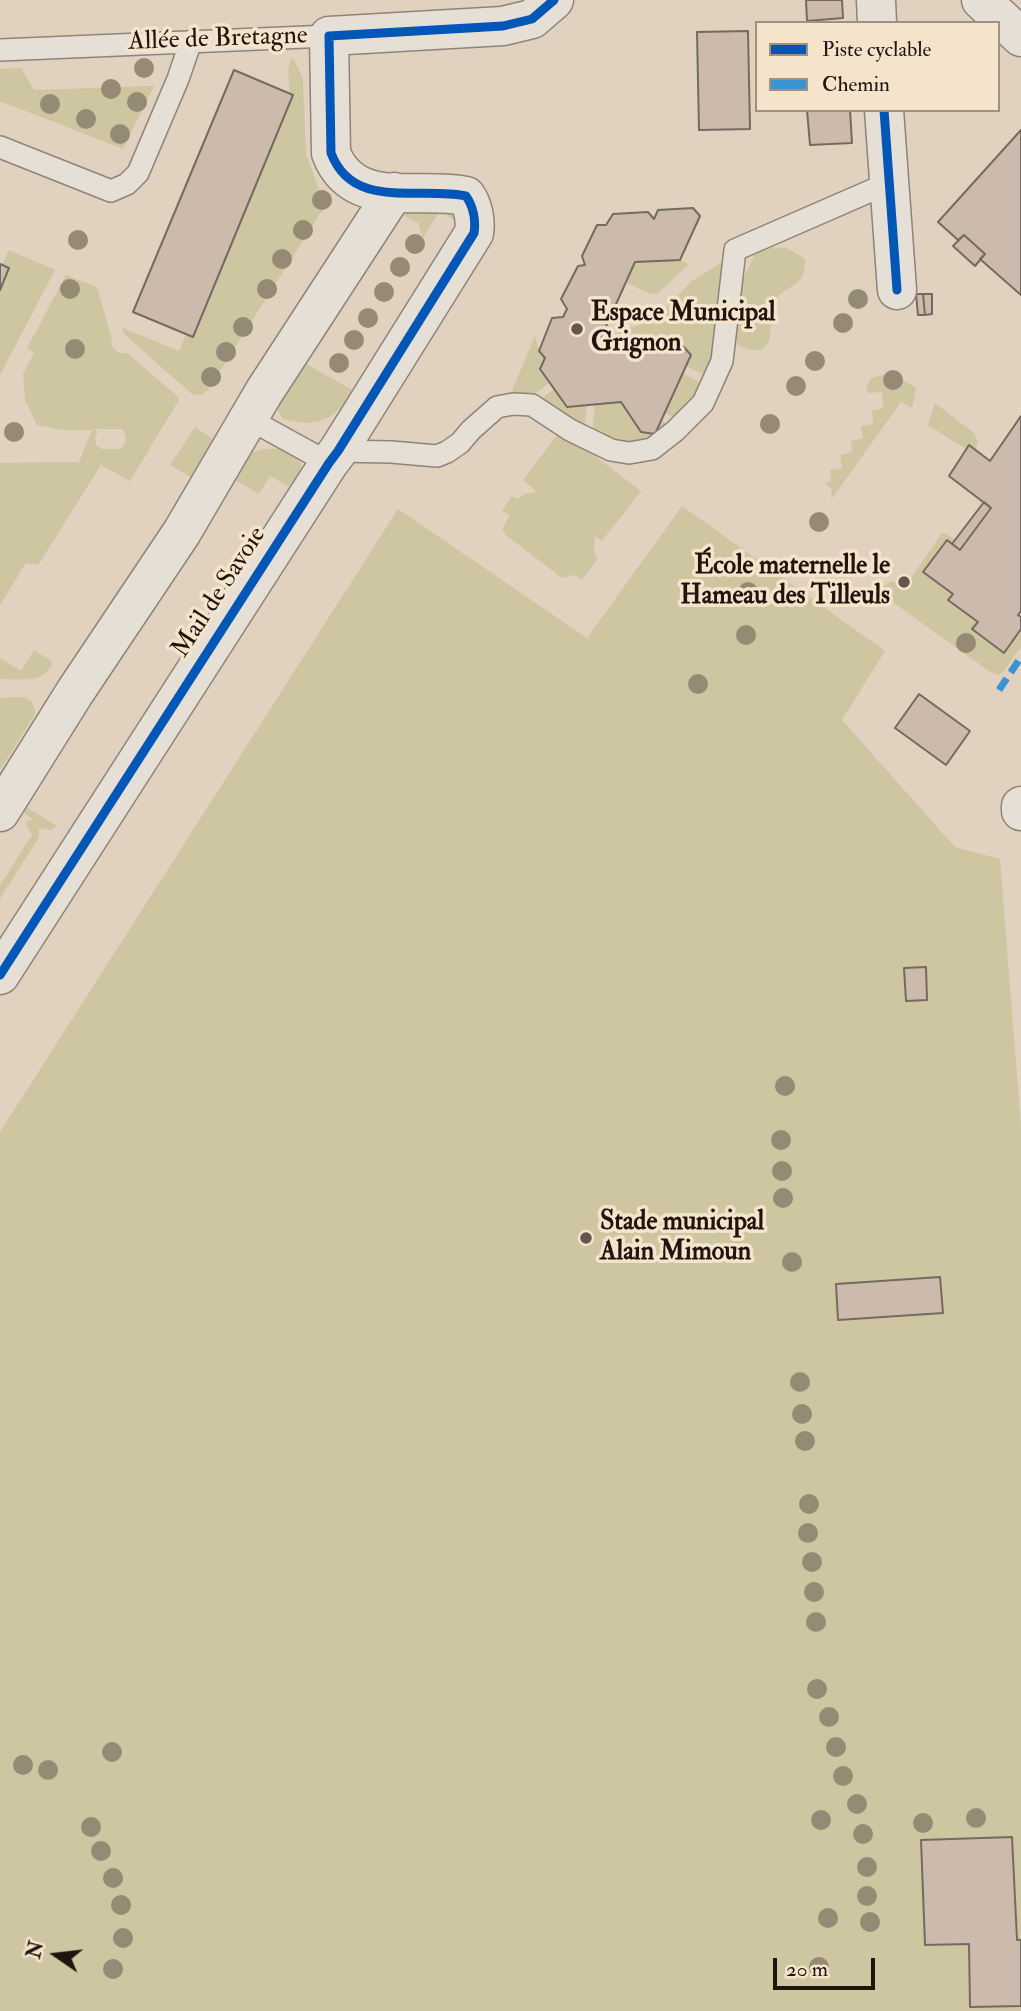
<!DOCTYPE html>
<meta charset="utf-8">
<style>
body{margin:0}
#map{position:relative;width:1021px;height:2011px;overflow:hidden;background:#e0d2be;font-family:"IM FELL Double Pica",serif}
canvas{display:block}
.legend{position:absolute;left:755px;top:21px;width:245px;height:91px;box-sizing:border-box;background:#f4e4cc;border:2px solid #9f9180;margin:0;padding:9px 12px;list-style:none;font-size:21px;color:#1f140e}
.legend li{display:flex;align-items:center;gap:14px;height:35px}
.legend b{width:35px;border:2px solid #9f9180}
.north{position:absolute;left:21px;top:1920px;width:70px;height:70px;-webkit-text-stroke:5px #f4e4cc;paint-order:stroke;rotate:284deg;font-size:19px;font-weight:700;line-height:28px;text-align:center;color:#1f140e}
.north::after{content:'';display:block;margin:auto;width:24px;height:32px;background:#1f140e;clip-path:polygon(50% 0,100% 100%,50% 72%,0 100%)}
.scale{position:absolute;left:773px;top:1958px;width:102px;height:32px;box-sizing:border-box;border:4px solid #1f140e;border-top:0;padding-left:9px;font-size:21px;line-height:24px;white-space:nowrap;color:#1f140e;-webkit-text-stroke:5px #f4e4cc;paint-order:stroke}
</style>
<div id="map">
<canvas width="1021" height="2011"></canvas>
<ul class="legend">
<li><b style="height:9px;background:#0057b8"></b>Piste cyclable</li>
<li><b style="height:9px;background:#3a93d2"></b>Chemin</li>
</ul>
<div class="north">N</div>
<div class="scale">20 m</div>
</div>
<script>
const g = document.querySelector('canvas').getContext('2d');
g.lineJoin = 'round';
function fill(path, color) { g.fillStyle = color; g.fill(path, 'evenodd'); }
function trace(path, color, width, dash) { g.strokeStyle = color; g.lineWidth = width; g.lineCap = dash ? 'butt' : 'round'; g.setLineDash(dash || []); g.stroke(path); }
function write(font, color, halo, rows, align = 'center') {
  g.font = font + ' "IM FELL Double Pica",serif'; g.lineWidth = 7; g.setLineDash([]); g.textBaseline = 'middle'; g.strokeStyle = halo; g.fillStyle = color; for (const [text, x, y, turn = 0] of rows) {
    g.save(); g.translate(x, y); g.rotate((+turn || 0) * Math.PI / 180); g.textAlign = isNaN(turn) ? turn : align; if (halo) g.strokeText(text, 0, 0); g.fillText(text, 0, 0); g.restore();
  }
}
fill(new Path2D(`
 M293,58L303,79L306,154L325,206L208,390L202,395L192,394L126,336L122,331L123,328L179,351L186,334L193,337L293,95L289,93C291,81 284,69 293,58Z
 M21,68L34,90L154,86L123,149L0,101V69Z
 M449,204L462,225L440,211L423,238L418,223L401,214L410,208Z
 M758,247L787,248L805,259C806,290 788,282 775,300C764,316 785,364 738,346L735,338L739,289Z
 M9,250L55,270L0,375V290L9,269L2,265Z
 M680,260L689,264L658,293L651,294L627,283L635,262Z
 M721,263L726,268L720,338L705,375L686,366L691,356L682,346L637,350L630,340L606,343L611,335L655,319L692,281Z
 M66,275L97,287L112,339L111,345L119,353H127L176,395L179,400L130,481L101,465L38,565L26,563L0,605V463L79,462L92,430H64L37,425L25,400L23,374L34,353L27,348ZM94,429H122C127,437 127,442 120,449H102L96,445L95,436L98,432Z
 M535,336L539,351L545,358L540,369L549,383L530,397H515L512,393L513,388Z
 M303,362L354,391C334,420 318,428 283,419L277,408Z
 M682,373L703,384V387L678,419L664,413Z
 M891,373L916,388L912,408L901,402L831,500L832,489L825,483L831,482L830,470L842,468L840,455L852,452L851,441L863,438L861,426L873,424L872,411L883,408L882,392L868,393L866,388L871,378Z
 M554,389L567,407L587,405L584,430L541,402L545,396Z
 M621,402L641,432L655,433L661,420L670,426L634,448L592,435L595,405Z
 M935,403L974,433L978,442L975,450L969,445L966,449L928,425Z
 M195,427L217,442L194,479L170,465Z
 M561,430L641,491L602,541L595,536L594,552L598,558L582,580L574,575L562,578L507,536L502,529L510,515L502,511L512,496L518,499L524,494L537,492L523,480Z
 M284,448L301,459V471L293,489L270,476L259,494L230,477C250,450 252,449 284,448Z
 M682,506L885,651L842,720L955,847L1000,859L1021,1127V2011H0V1132L398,509L587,638Z
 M944,533L956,540L952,544L946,541L924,572L953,594L948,600L978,622L973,629H1021V647L1002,673L998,675L990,672L876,590L893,581L899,586L905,587L941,534Z
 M34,650L50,660L52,665C43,684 18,679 0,679V658L21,671Z
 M25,697C32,701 35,705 35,714L0,770V698Z
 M25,806L57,826L51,830L39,828V837L0,899V885L32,835L26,824L27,821L33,820L24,813L22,808Z`), '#cec6a0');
const building = new Path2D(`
 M806,0H842L843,18L807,21Z
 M748,31L750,129L699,130L697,32Z
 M234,70L293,95L193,337L133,312Z
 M807,110H850L852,143L810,145Z
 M1021,130V295L980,259L985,254L964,235L958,240L938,222Z
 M693,208L700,216L680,260L635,262L598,344L630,340L637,350L682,345L691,355L655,434L641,432L621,402L567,407L540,369L545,358L539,351L552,318L563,317L567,309L561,299L578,266L585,265L582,256L597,225H606L613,214L648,212L654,219L658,210Z
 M964,235L985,254L975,266L953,246Z
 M0,264L9,268L0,290Z
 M916,294H923L925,315H918Z
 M923,294H932V314L925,315Z
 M1021,416V611L1018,615L1021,617V629L1004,653L972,629L978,622L948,600L953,594L923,572L947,540L960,550L991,508L949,476L969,445L990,461Z
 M984,502L991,508L960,550L952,544Z
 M919,694L970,731L946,765L895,728Z
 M926,967L927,1000L906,1001L904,968Z
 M940,1277L943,1313L838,1320L836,1284Z
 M1012,1837L1017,1940H1021V2006L970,2007L969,1944L925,1945L921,1840Z`);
fill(building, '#ccbbad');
trace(building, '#736b60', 2);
const lane = new Path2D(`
 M0,50L329,36
 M0,147L111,191L127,184L138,173L178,79L191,41
 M249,419L329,463
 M338,451L391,452L437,456L447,452L460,443L471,430L497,407L513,404L532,405L570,430L611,450L629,453L652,449L675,431L703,403L722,361L735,250L875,189L890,190`);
const street = new Path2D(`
 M876,0L877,23
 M981,0L1021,37
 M884,110L897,290
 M1021,806V811
 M0,812L75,692L182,532L264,392L394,192
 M0,975L329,463L338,451L474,233C476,220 473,206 466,196C419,186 353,211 331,153L329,36L503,26L532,19L554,0`);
trace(lane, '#8e8478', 24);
trace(street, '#8e8478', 41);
trace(lane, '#e6dfd5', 21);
trace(street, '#e6dfd5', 38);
trace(new Path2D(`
 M999,690L1021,657`), '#3a93d2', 7, [14, 7]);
trace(new Path2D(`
 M884,110L897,290
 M0,975L329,463L338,451L474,233C476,220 473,206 466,196C419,186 353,211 331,153L329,36L503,26L532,19L554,0`), '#0057b8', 9);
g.fillStyle = '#958a74';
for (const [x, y] of [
 [144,68],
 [111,89],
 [137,102],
 [50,104],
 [86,119],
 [120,134],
 [322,200],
 [303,230],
 [78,240],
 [415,244],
 [282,259],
 [400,267],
 [70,289],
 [267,289],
 [384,292],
 [858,299],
 [368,318],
 [843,323],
 [243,327],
 [354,340],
 [75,349],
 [226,352],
 [815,361],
 [339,363],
 [211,377],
 [893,380],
 [796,386],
 [770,424],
 [14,432],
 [819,522],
 [748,592],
 [746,635],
 [966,643],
 [698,684],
 [785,1086],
 [781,1140],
 [782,1171],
 [783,1198],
 [792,1262],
 [800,1382],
 [802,1414],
 [805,1441],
 [809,1504],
 [808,1533],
 [812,1562],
 [814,1592],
 [816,1622],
 [817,1689],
 [829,1717],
 [836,1747],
 [112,1752],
 [23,1765],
 [48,1770],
 [843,1776],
 [857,1804],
 [976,1818],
 [821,1820],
 [923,1823],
 [91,1827],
 [863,1834],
 [101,1851],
 [867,1867],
 [113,1878],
 [867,1896],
 [121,1905],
 [828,1918],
 [870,1922],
 [123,1938],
 [819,1967],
 [113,1969]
]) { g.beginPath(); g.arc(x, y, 10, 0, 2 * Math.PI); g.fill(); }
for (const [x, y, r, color] of [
 [577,329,7,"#63564c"],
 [904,582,7,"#63564c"],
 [586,1238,7,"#63564c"]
]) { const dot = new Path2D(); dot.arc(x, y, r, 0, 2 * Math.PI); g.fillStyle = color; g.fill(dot); trace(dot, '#f4e4cc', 2.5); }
write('26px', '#1f140e', '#f4e4cc', [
 ["Allée de Bretagne",218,40,-2],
 ["Mail de Savoie",220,593,-57]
]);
write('bold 26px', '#1f140e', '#f4e4cc', [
 ["Espace Municipal",591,314],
 ["Grignon",591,344],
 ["École maternelle le",890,567,"right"],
 ["Hameau des Tilleuls",890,597,"right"],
 ["Stade municipal",600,1223],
 ["Alain Mimoun",600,1253]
], 'left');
</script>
